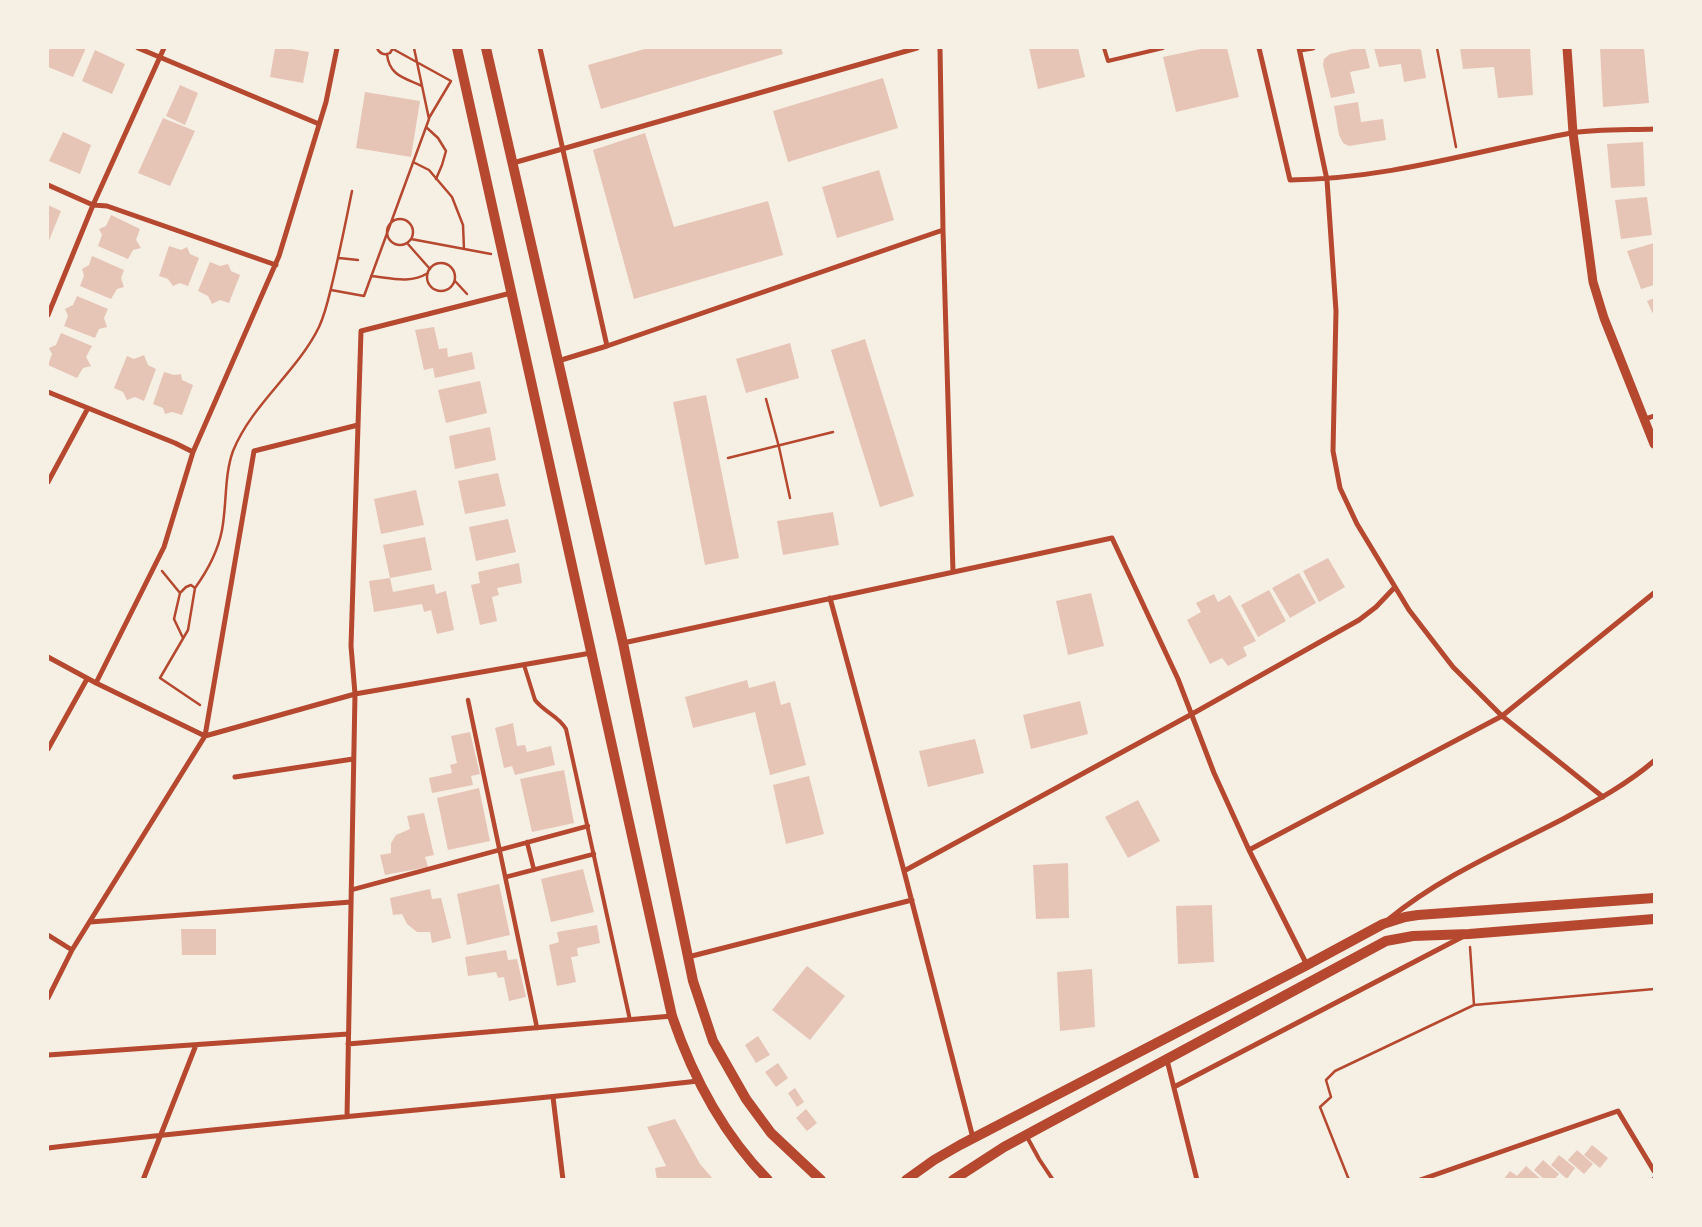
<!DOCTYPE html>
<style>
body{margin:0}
#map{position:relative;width:1702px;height:1227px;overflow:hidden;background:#f6efe4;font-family:"PT Sans",sans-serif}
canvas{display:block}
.frame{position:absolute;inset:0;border:49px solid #f6efe4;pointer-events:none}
</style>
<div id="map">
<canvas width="1702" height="1227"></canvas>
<div class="frame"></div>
</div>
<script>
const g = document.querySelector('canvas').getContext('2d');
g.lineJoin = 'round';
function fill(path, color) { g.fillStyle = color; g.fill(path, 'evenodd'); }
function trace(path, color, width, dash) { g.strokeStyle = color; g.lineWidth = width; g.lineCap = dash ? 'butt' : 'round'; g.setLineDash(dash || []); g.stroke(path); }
fill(new Path2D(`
 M50,48H86L73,77L48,67V54Z
 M275,48H286L309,52L303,83L270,77Z
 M648,48H781L783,54L601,109L588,65Z
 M1029,48H1078L1085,77L1038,89Z
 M1205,48H1227L1239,97L1176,112L1163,57Z
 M1357,48H1365L1370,68L1350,72L1355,93L1331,98L1323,65L1324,59L1330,54Z
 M1374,48H1419L1421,50L1426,78L1404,82L1401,64L1379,67Z
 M1460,48H1530L1533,95L1498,98L1494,67L1463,69Z
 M1600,48H1644L1649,103L1603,107Z
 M95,50L125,64L112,94L82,81Z
 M883,78L898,128L788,162L773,111Z
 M180,85L198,93L185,125L166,116Z
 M365,92L420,101L411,157L356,148Z
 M1358,102L1361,122L1383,119L1386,140L1349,146L1343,143L1339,135L1334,106Z
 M163,118L195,131L170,186L138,173Z
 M63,132L91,145L80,174L49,161Z
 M645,133L674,227L768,201L783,255L634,299L593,150Z
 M1643,142L1645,186L1611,188L1607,144Z
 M879,170L894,220L837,238L822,187Z
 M1647,197L1652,235L1621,239L1615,200Z
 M48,205L61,211L48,243Z
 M111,215L140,229L136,240L141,248L133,250L128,259L98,246L102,235L99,229L106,226Z
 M1654,243V285L1641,289L1627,251Z
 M169,246L181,250L187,247L190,254L199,258L188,286L180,283L173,286L168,279L159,276Z
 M92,256L124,270L121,278L124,287L117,289L111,299L80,286L84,276L82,269L89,265Z
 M210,262L220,266L228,264L231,271L240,275L229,303L220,300L212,304L208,296L198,291Z
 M77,296L108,309L104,318L107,327L99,329L95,338L64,326L68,316L65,309L73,305Z
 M1654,298V316L1647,301Z
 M434,327L439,349L447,348L448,357L472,352L475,369L435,378L433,368L424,370L415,330Z
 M61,333L92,346L86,357L91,366L83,368L77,378L48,365L52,354L49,348L56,345Z
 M865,339L914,496L880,507L831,350Z
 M790,343L799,378L746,393L736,359Z
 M144,355L148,365L156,369L144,401L135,397L127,400L123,392L114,388L127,356L134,359Z
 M164,372L174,375L181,374L182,380L193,385L182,415L172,412L165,414L163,408L153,404Z
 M480,381L487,413L446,423L438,390Z
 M706,395L739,558L705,565L673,402Z
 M490,427L496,460L455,469L449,436Z
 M498,473L506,506L465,514L458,481Z
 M416,490L424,525L381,534L374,499Z
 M833,512L839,545L783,555L777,521Z
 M508,519L516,552L476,561L469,527Z
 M425,537L432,570L390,578L393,592L434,584L436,594L446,591L454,630L437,634L431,610L424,612L422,604L374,612L369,581L390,578L383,545Z
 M1328,558L1345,587L1319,602L1303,571Z
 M519,563L522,583L497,588L499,595L492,597L497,621L480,625L471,585L480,583L478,572Z
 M1299,573L1316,603L1290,618L1272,588Z
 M1269,590L1286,621L1258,637L1241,605Z
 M1091,593L1104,646L1068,655L1056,601Z
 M1214,594L1218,602L1230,595L1256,641L1243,647L1247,656L1228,666L1222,658L1210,664L1187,620L1201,612L1196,603Z
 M747,680L749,688L775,681L781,705L790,702L806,765L770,775L755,712L693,728L685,697Z
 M1080,701L1088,734L1031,749L1023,715Z
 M513,723L517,746L525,745L527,752L551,746L555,765L515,775L512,766L504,768L495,728Z
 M470,732L480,774L471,776L473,785L432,793L429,778L452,773L450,765L457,763L451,736Z
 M975,739L984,773L928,787L919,751Z
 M564,770L574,823L532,832L520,779Z
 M809,776L824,834L786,844L773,785Z
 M479,788L490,841L448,850L437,798Z
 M1138,800L1160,841L1128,858L1105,817Z
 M424,813L434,855L425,857L428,867L385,875L380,855L391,853V843L396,835L410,829L407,816Z
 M1068,863L1069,918L1036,919L1033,865Z
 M583,869L594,912L551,922L541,879Z
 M499,884L510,935L467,945L457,894Z
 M430,889L432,899L441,898L451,938L432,943L430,932H417L407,924L402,914L393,915L390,898Z
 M1212,905L1214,962L1178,964L1176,906Z
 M597,925L600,943L577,948L578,956L571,957L576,982L557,986L549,945L559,942L557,932Z
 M181,929H216V955H182Z
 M506,950L508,960L517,959L526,997L509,1001L504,977L498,978L496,972L468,976L465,957Z
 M807,966L845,996L810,1040L772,1010Z
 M1092,969L1095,1027L1060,1031L1057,972Z
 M758,1036L770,1055L756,1063L745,1045Z
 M778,1063L788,1078L776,1087L765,1072Z
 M795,1088L804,1102L797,1107L788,1093Z
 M806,1109L817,1123L807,1131L796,1118Z
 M675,1119L700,1164L714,1180H657L655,1168L666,1166L647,1127Z
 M1592,1145L1608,1158L1600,1168L1584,1155Z
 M1577,1150L1593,1164L1584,1174L1568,1160Z
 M1559,1155L1575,1168L1567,1179L1551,1165Z
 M1543,1160L1559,1174L1554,1180H1545L1534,1170Z
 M1526,1166L1542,1180H1503L1510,1171L1517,1176Z`), '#e6c5b7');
trace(new Path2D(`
 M377,48C379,53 384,56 390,53L393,48
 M1437,48L1456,147
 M393,49L451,81L429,118
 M387,54C389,76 405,78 422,86
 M426,127L438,138L446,151L442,165L436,179
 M413,162L429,170L452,197L463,225L464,249
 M387 232a13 13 0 1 1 26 0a13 13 0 1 1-26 0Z
 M411,239L491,254
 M407,243L430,269
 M339,258L358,260
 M427 277a14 14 0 1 1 28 0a14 14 0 1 1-28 0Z
 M371,276C391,278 410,284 428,273
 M455,281L467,294
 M331,290L364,296L429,119L414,48
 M766,399L779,447L790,498
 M728,458L833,432
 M162,571L180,593L174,619L183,638
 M195,588C208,570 218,551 222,530C227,504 224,476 233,451C252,404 297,372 319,327C326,312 329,296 333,280C340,250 346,221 352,191
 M180,593L186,587L191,585L195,588L188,630L160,678L200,705
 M1470,947L1474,1005
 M1349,1180L1320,1107L1331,1097L1326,1080L1335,1071L1474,1005L1654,989`), '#b5482f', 2.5);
trace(new Path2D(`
 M1104,48L1108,61L1163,48
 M524,665L535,700C544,712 559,716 566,729L630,1020
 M1027,1137L1039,1159L1053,1180`), '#b5482f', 4);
trace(new Path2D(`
 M468,700L537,1028
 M527,842L534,870
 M506,877L594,854
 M351,890L588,826`), '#b5482f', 4.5);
trace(new Path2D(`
 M138,48L319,124
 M540,48L607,346
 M940,48L943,230L953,572
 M1259,48L1290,180C1389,179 1475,151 1571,133C1595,129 1629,130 1654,129
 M1299,48L1327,180L1336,311L1333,451L1340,488L1357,524L1409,610L1453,667L1502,716L1603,797
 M1300,50L1313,48
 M513,163L917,48
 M48,185L93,205L107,206L276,265
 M48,315L93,205L164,48
 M558,361L607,346L943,230
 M48,392L175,443L193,452
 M1645,419L1654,416
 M48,482L88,408
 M830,598L904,871L973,1138
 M623,643L1112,538L1178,679L1214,773L1249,850L1307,965
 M48,657L96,683L205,736L355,694L591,653
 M96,683L164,547L193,452L279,256L326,102L337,48
 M48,749L87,679
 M235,777L353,759
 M1249,850L1502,716L1654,593
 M904,871L1192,714L1359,620L1376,607L1395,587
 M1389,919C1440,877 1503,850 1561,820C1594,802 1626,785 1654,761
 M90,922L351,902
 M48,935L72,950
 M688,957L912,900
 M48,998L72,950L205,736L254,451L358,425
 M348,1044L672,1016
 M48,1055L348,1034
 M1167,1060L1197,1180
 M1174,1087L1464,936
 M553,1097L563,1180
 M347,1117L355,694L351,646L361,331L511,293
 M48,1148C264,1122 482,1106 698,1081
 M143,1180L196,1045
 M1420,1180L1618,1111L1654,1171
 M1653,1180L1654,1179`), '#b5482f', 5);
trace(new Path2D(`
 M1567,48L1573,133L1593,282L1604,318L1654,444`), '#b5482f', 9);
trace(new Path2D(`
 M457,48L672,1016C693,1078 722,1133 768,1180
 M486,48L623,643L693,981L713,1041L746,1099L771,1133L821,1180
 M906,1180L934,1160L960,1145L1307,965L1383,924L1405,917L1418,915L1654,898
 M953,1180L1004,1147L1386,941L1413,936L1469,934L1654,919`), '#b5482f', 10);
</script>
